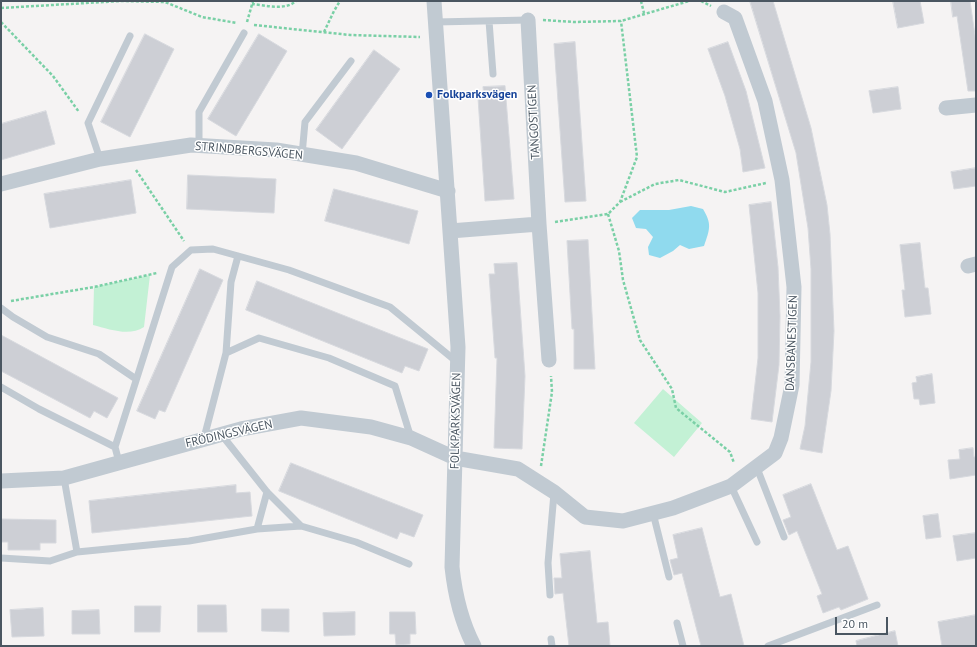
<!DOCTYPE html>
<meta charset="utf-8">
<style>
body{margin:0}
#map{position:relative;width:977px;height:647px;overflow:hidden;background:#f5f3f3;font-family:"PT Sans",sans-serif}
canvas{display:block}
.frame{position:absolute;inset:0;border:2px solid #4a5661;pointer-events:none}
.scale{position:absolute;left:835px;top:617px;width:53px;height:18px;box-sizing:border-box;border:2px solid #4a5661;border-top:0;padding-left:5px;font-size:12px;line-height:14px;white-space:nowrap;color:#4a5661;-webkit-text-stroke:3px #fff;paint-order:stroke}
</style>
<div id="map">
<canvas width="977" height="647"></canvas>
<div class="frame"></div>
<div class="scale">20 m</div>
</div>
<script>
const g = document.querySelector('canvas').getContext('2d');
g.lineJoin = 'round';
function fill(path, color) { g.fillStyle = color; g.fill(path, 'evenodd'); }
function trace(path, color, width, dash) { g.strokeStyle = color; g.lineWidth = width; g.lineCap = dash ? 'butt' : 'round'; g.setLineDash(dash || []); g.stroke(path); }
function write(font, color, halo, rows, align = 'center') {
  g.font = font + ' "PT Sans",sans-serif'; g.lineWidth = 3; g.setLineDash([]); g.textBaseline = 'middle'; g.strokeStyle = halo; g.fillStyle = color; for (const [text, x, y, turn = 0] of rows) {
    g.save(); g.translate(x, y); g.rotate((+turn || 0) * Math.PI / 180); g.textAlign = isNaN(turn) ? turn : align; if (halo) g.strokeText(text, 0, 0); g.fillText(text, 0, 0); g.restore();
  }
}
fill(new Path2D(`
 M150,275L144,327C129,337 109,329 93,325L94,287Z
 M663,389L702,423L674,457L634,423Z`), '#c3f1d5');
fill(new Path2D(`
 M691,206L703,209C712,224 710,229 704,246L689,249L680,245L673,251L660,258L649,255L648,247L653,237L646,229L636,228L632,218L640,210H669Z`), '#90daee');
const building = new Path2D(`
 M750,1H773L811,128L827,205L830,234L834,331L831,391L822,453L800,449L805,426L811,362V269L808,228L796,153Z
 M893,1H920L924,23L898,28Z
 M951,1H970L976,42V91H968L957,16L953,17Z
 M145,34L174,49L130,137L101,122Z
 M259,34L287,51L236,136L208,119Z
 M575,42L586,201L565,202L554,44Z
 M728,42L746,91L765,168L743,172L740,149L725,96L708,49Z
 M374,50L400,69L342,149L316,130Z
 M505,86L514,199L485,201L478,98L484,97L483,87Z
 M898,87L901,109L873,113L869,91Z
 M46,111L55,144L1,160V124Z
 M976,168V186L954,189L951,172Z
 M188,175L276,179L274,213L187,209Z
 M131,180L136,213L50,228L44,194Z
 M334,189L418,211L409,244L325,221Z
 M771,202L778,267L780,316L779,365L772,422L751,419L758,358V293L749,205Z
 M588,240L595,369H574V329H572L567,241Z
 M920,243L925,288H928L931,314L905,317L902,290H905L900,245Z
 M517,263L525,376L522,449L494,448L497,358H495L489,274H495L494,264Z
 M200,269L223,280L165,412L159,410L155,419L137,411Z
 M257,281L428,349L419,371L405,366L402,373L246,310Z
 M1,335L118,398L107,418L94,411L90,418L1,371Z
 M932,374L935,403L920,405L919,399H914L912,383L917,382L916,377Z
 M973,448L974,457H976V475L950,479L948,460L960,459L959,450Z
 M291,463L423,515L414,537L400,532L397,539L279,491Z
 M811,484L837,550L848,546L868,599L841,610L839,607L823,613L817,596L822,594L797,531L789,535L783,520L791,517L783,495Z
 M236,485V493L250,492L252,516L92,533L89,501Z
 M938,514L941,537L926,539L923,516Z
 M1,519L56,520V543H40V550H8V542H1Z
 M702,528L720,597L731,594L744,646H701L682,573L674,575L670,560L678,558L673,535Z
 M976,533V558L957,561L953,536Z
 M590,551L597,623L608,622L610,646H569L563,593L555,594L554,578H562L560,554Z
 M198,605H226L227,632H198Z
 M135,606H161L160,632H135Z
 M43,608L44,636L12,637L10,610Z
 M262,609H289V632L262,631Z
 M99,610L100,634H72V611Z
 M355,612V635L324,636L323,613Z
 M390,612H415L416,634H410V644L396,645L395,634H390Z
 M976,615V646H942L938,622Z
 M895,631L898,646H857L856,641Z`);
fill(building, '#cdcfd5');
trace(building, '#d7d9de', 1);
trace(new Path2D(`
 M641,1L644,13
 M701,1L711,6
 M252,4C265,5 285,11 296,1
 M1,8L121,1L165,2L202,17L237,23
 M543,20L574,22L621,21L689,1
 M1,22L53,76L79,112
 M247,22L253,1
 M254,25L350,35L420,37
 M324,32L334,11L340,1
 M136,170L184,241
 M620,202L655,184L679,180L725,192L766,183
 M608,214L619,251L623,280L640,340L672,389L676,408L730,452L734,463
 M555,222L608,214L620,202L637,157L621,21
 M11,301L94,287L157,273
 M541,466L552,392L551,376`), '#7ad0a6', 2.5, [3, 2]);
trace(new Path2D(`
 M489,21L493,74
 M436,22L528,20
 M199,146V112L244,33
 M302,155L305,122L351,61
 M100,159L88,123L130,36
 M1,308L13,317L47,337L99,354L136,379
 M226,353L231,282L238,256
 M1,387L39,409L115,447
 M221,434L267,492L301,526L356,542L409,564
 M204,438L226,353L259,338L329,358L395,386L411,438
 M119,462L115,447L172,267L191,250L213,249L289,270L390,307L457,362
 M757,468L784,537
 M64,478L77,552
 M731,486L757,542
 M653,513L669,577
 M257,529L267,492
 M1,558L50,561L77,552L189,541L257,529L301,526
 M550,595L548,563L554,493
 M677,623L683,646
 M551,639L552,646
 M768,646L877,605`), '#c1cad2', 7);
trace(new Path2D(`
 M434,1L458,347L452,567C455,595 461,621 474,646
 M528,20L539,224L549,360
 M946,108L976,105
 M1,184L100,159L191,145L276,150L356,163L448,191
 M450,231L539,224
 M968,266L976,264
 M1,481L64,478L241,429L301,418L371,427L411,438L455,458L518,469L554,492L585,517L623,521L673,508L731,486L775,453L781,438L792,385L794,287L782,180L765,101L735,18L724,12`), '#c1cad2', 15);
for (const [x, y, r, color] of [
 [429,95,4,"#1a4fb4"]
]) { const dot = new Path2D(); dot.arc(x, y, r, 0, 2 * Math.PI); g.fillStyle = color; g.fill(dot); trace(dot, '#fff', 1.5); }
write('bold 12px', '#164399', '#fff', [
 ["Folkparksvägen",437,95]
], 'left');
write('12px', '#4a5661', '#fff', [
 ["TANGOSTIGEN",534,122,-93],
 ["STRINDBERGSVÄGEN",249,151,5],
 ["DANSBANESTIGEN",792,343,-88],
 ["FOLKPARKSVÄGEN",456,421,-89],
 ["FRÖDINGSVÄGEN",229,434,-13]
]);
</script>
